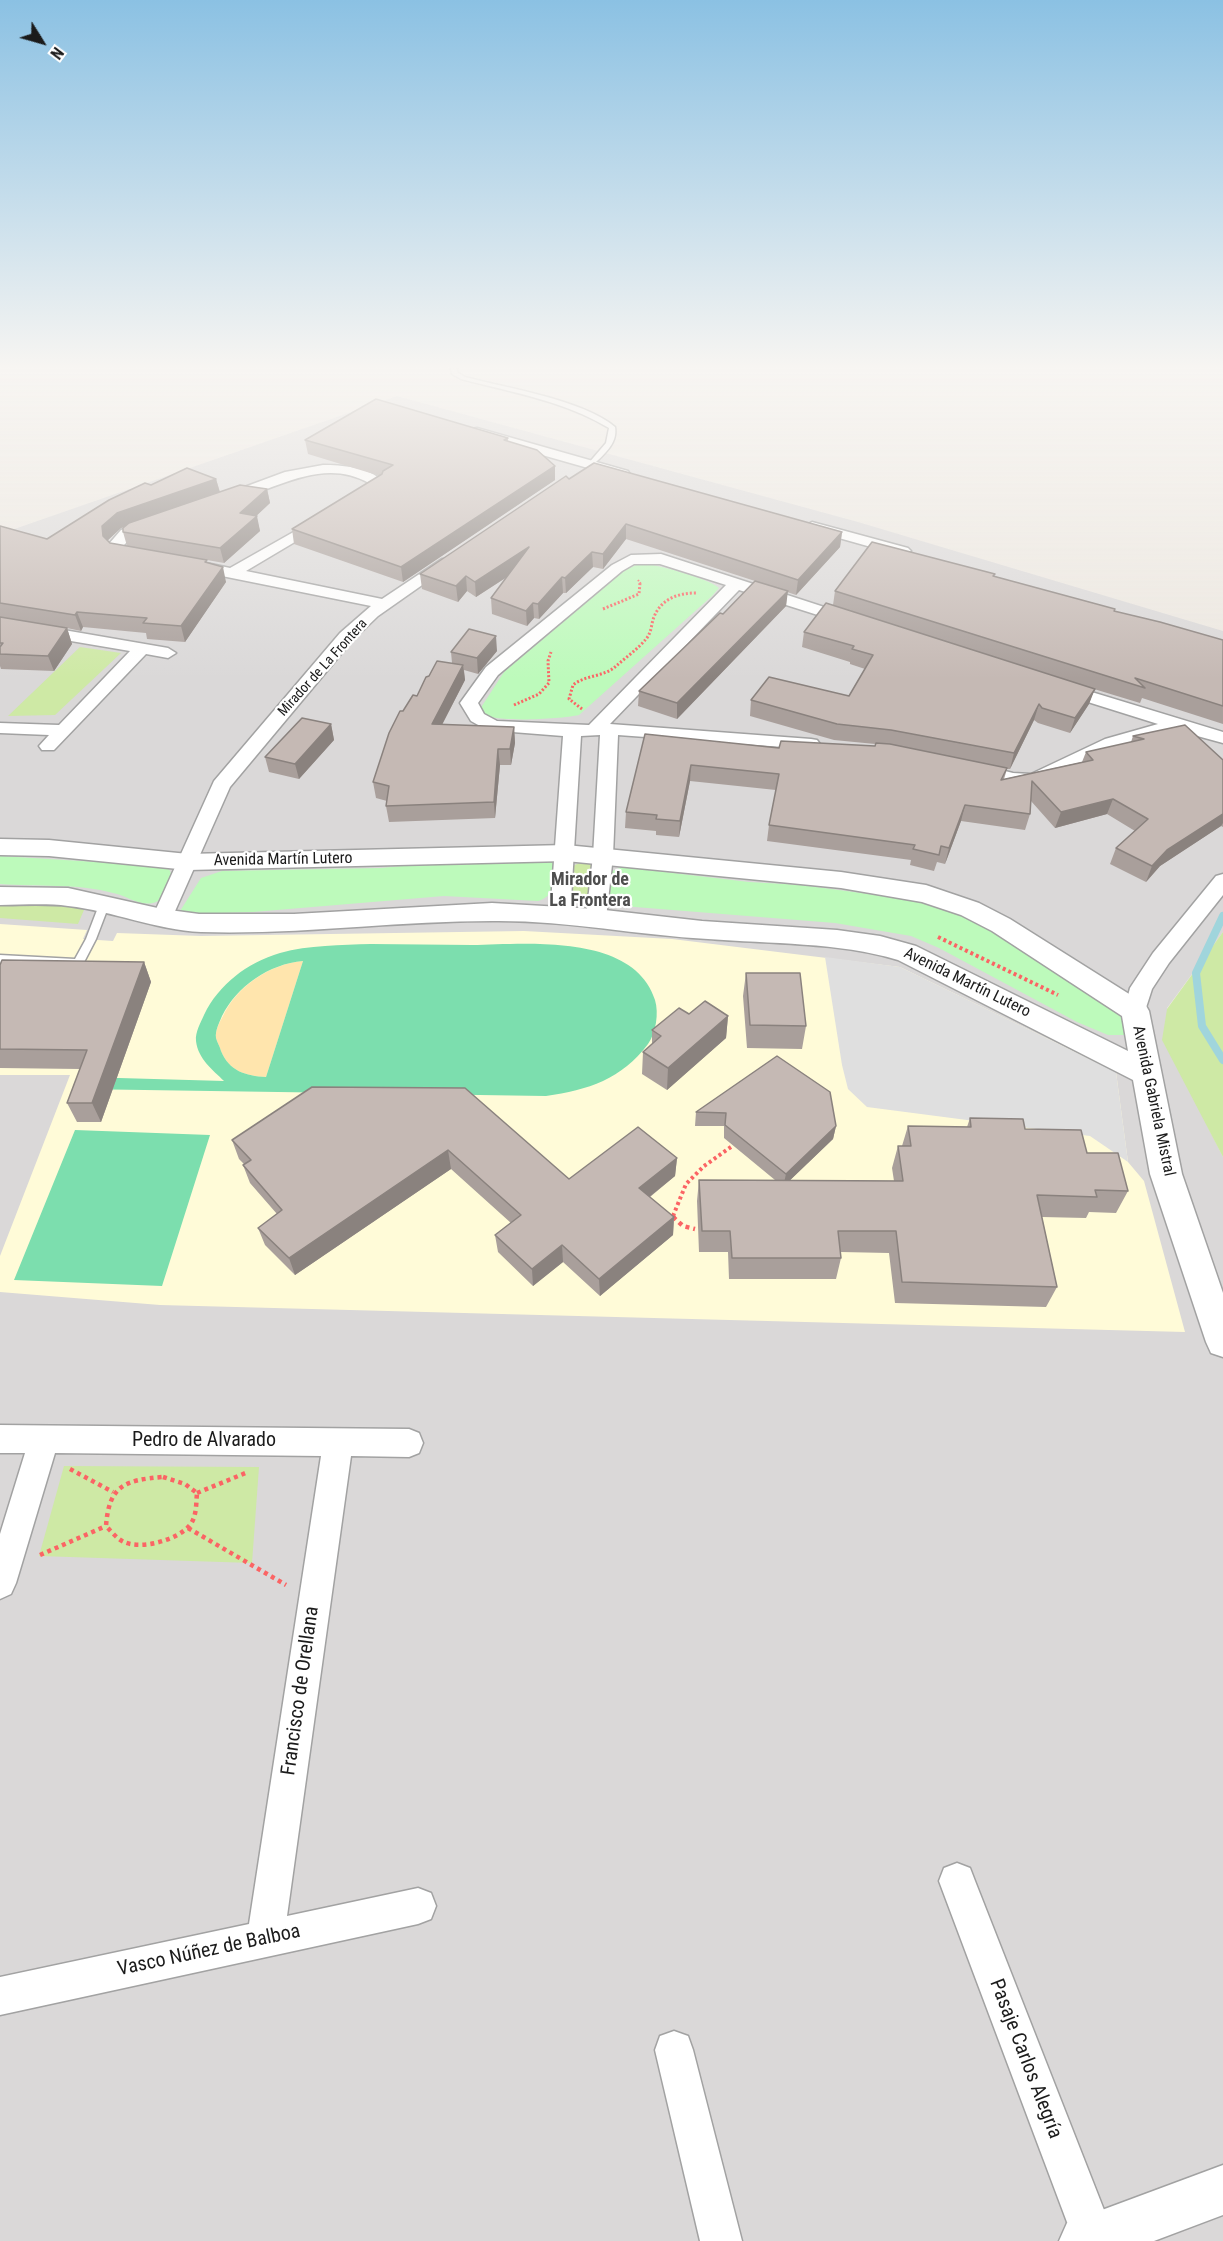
<!DOCTYPE html>
<meta charset="utf-8">
<style>
body{margin:0}
#map{position:relative;width:1223px;height:2241px;overflow:hidden;background:#ede8e1;font-family:"Roboto Condensed",sans-serif}
canvas{display:block}
.north{position:absolute;left:12px;top:12px;width:60px;height:60px;-webkit-text-stroke:4px #fff;paint-order:stroke;rotate:127deg;font-size:16px;font-weight:700;line-height:24px;text-align:center;color:#1b1b1b}
.north::after{content:'';display:block;margin:auto;width:21px;height:27px;background:#1b1b1b;clip-path:polygon(50% 0,100% 100%,50% 72%,0 100%)}
</style>
<div id="map">
<canvas width="1223" height="2241"></canvas>
<div class="north">N</div>
</div>
<script>
const g = document.querySelector('canvas').getContext('2d');
g.lineJoin = 'round';
function fill(path, color) { g.fillStyle = color; g.fill(path, 'evenodd'); }
function trace(path, color, width, dash) { g.strokeStyle = color; g.lineWidth = width; g.lineCap = dash ? 'butt' : 'round'; g.setLineDash(dash || []); g.stroke(path); }
function write(font, color, halo, rows, align = 'center') {
  g.font = font + ' "Roboto Condensed",sans-serif'; g.lineWidth = 4.5; g.setLineDash([]); g.textBaseline = 'middle'; g.strokeStyle = halo; g.fillStyle = color; for (const [text, x, y, turn = 0] of rows) {
    g.save(); g.translate(x, y); g.rotate((+turn || 0) * Math.PI / 180); g.textAlign = isNaN(turn) ? turn : align; if (halo) g.strokeText(text, 0, 0); g.fillText(text, 0, 0); g.restore();
  }
}
fill(new Path2D(`
 M397,396L858,522L1223,631V932L1167,1008L1207,1125L1223,1157V2241H0V534Z`), '#dad8d8');
fill(new Path2D(`
 M0,924L87,930L83,939L113,941L117,933L201,936L524,931L672,939L900,967L1116,1072L1128,1162L1144,1181L1185,1332L160,1305L0,1292V1256L70,1075H0Z`), '#fffbd8');
fill(new Path2D(`
 M80,647L121,653L55,715L8,716Z
 M579,863H595L589,899L571,898L573,866Z
 M0,901H58L84,910L78,924L0,918Z
 M1223,932V1157L1162,1040L1167,1009Z
 M64,1466L259,1467L252,1563L39,1556Z`), '#cee9a5');
fill(new Path2D(`
 M303,961L266,1077C246,1076 229,1071 221,1051C220,1047 217,1042 216,1038C215,1031 219,1023 223,1016C237,986 270,964 303,961Z`), '#ffe5ad');
fill(new Path2D(`
 M640,563C655,564 708,578 719,588L712,596L579,715C560,719 498,723 482,714L480,709L504,672L624,571Z
 M0,856L145,865L169,869L172,876L158,901C143,909 128,896 113,893C76,883 38,887 0,884Z
 M549,860L557,863C555,879 556,896 538,901L444,896L253,912L189,914L180,911L201,878L222,871L381,868L423,864Z
 M622,867L749,882L801,885L921,901L947,909L988,927L1125,1016V1035H1108L1077,1022L939,948L911,936L835,923L610,905L606,904L607,873Z`), '#bdfabb');
fill(new Path2D(`
 M371,944C405,944 438,945 472,945C526,944 634,933 655,1000C659,1013 656,1033 648,1044C622,1079 588,1090 546,1096L77,1089L84,1077L224,1081C213,1070 198,1059 196,1041C195,1032 201,1022 204,1015C219,984 247,963 280,953C309,945 341,945 371,944ZM303,961L266,1077C246,1076 229,1071 221,1051C220,1047 217,1042 216,1038C215,1031 219,1023 222,1016C237,986 269,964 303,961Z
 M75,1130L210,1135L162,1286L14,1280Z`), '#7cdeae');
fill(new Path2D(`
 M825,957L900,967L1116,1072L1128,1162L1090,1136L867,1107L848,1089L842,1065Z`), '#dfdfdf');
trace(new Path2D(`
 M1223,916L1196,973L1202,1026L1223,1060`), '#a0d5dc', 8);
const service = new Path2D(`
 M450,365H456L457,372L465,377C507,388 583,400 615,427C618,444 603,455 592,466H588V464L606,443L609,428C564,401 511,392 461,379L452,374Z
 M104,902L109,905L96,939L82,966L0,963V955L75,959L86,939L99,905Z`);
const minor = new Path2D(`
 M477,428L628,471L630,474L623,478L472,435L470,432L472,429Z
 M323,465C341,465 370,467 383,482L381,490L363,502H353L351,499L367,488L369,483C321,456 274,491 228,502L221,498L223,495L285,472Z
 M320,517L327,521L325,524L246,571L382,599L442,559H452L455,562L378,616L352,641L230,787L172,918L169,923L162,925L155,923L152,918L214,781L340,633L371,606L192,570L184,565L192,560L230,568Z
 M152,520L159,524L157,527L132,537L124,545L126,549L148,553L151,556L148,559L143,561L115,556L108,545L121,530Z
 M812,522L908,548L911,551L903,556L807,529L805,526Z
 M661,554L858,618L860,621L852,626L846,624L739,590L610,724L811,739L817,740L820,744L817,748L811,749L618,735L613,856L606,918L603,923L596,925L589,923L586,918L593,856L600,735L581,736L570,916L567,921L560,923L553,921L550,916L563,736L487,730L471,721L460,703L486,667L612,565L631,555ZM634,564H660L726,585L589,725L497,721L484,714L478,703L498,675L622,571Z
 M0,619L168,648L176,653L168,658L146,654L54,750H42L39,746L49,735L0,733V723L59,725L130,651L0,629Z
 M1062,683L1223,732V743L1179,731L1152,736L1117,747L1034,786L1013,785L966,773L964,769L966,765L973,763L1013,773L1031,774L1105,739L1158,724L1056,692L1053,688L1056,684Z
 M1223,874V895L1169,963L1152,989L1143,1017L1135,1019L1127,1017L1124,1011L1130,988L1153,953L1216,876Z
 M0,1425L409,1429L419,1433L423,1443L419,1453L409,1457L351,1456L287,1916L418,1888L431,1893L436,1906L431,1919L418,1924L0,2015V1977L249,1924L321,1456L55,1453L16,1583L11,1594L0,1599V1534L25,1453H0Z
 M957,1863L970,1868L975,1881L1115,2238L1113,2241H1075L1073,2238L939,1881L944,1868Z
 M674,2031L688,2036L693,2050L742,2241H700L655,2050L660,2036Z`);
const tertiary = new Path2D(`
 M0,839L49,840L188,854L566,845L841,872L926,885L979,903L1010,919L1145,1004L1149,1011L1182,1174L1223,1293V1357L1211,1353L1206,1342L1150,1174L1133,1080L898,960C838,942 771,944 708,939C636,935 564,920 492,921C395,921 299,935 201,932C156,930 113,911 68,906C46,903 22,905 0,905V887L68,888L162,909L199,914H294L492,903L596,909L702,921L837,930L880,936L916,946L1128,1051L1122,1016L992,931L961,915L922,902L841,888L566,861L188,870L49,856L0,855Z
 M1223,2165V2215L1154,2241H1059L1067,2223Z`);
trace(service, '#a2a2a2', 3);
trace(minor, '#a2a2a2', 3);
trace(tertiary, '#a2a2a2', 3);
trace(new Path2D(`
 M638,580L641,584`), '#fb6464', 2, [1.5, 1.5]);
trace(new Path2D(`
 M603,609L639,594L640,583
 M514,705L539,694L549,683L548,661L551,652
 M582,709L569,699L573,685C585,675 603,677 615,667C625,658 638,649 646,639C652,632 651,624 654,617C661,599 678,593 696,593`), '#fb6464', 3, [2, 2]);
trace(new Path2D(`
 M938,937L1058,995
 M673,1216L686,1184L704,1166L731,1147`), '#fb6464', 4, [3, 3]);
trace(new Path2D(`
 M673,1217L674,1215
 M673,1217L683,1226L695,1229
 M70,1469L113,1492
 M163,1477L185,1484L197,1493C196,1503 197,1516 190,1525C178,1540 141,1550 124,1542C117,1539 111,1531 106,1526C109,1485 125,1480 163,1477Z
 M197,1493L248,1472
 M188,1528L286,1585
 M40,1555L106,1526`), '#fb6464', 4.5, [4, 4]);
fill(service, '#fff');
fill(minor, '#fff');
fill(tertiary, '#fff');
fill(new Path2D(`
 M508,438V441L555,466V480L403,582L294,544L292,529L380,476L308,454L305,440Z
 M216,479L220,492L267,489L270,503L256,516L260,531L224,563L207,560V562L226,582L185,642L147,639L146,633L83,627L81,631L67,628L72,644L54,671L1,669L0,666V526L47,539L151,485ZM124,527L123,532L127,546L110,543L107,541L121,528Z
 M569,479L842,532L840,547L796,595L787,592L786,606L677,719L638,706L639,691L723,614L755,581L626,539L603,569L593,567L566,593H563L539,619L534,618L527,626L492,614L491,598L507,577L476,597L467,591L458,602L422,589L420,574Z
 M995,574L994,576L1114,611L1223,640V724L1142,698L1140,703L1094,689L1089,704L1070,733L1038,723L1034,720L1010,769H1007L1004,779L1082,762L1086,752L1131,742L1133,736L1223,760V827L1221,826L1160,866L1146,882L1110,864L1116,848L1135,831L1107,814L1055,828L1031,801L1030,814L1025,830L961,821L945,864L937,862L934,871L910,865L911,860L767,841L769,825L776,790L690,781L679,837L656,835V831L625,828L626,812L645,734L779,748L875,746V744L834,740L750,716L751,700L849,696L865,669L850,664V662L802,647L804,632L833,605L835,591Z
 M497,651L478,674L464,670L465,680L442,725L514,727L515,743L511,765H500L495,818L389,822L386,806L387,801L376,798L373,782L403,711L417,696L429,676L452,663L451,652Z
 M331,724L334,740L299,779L269,772L265,757Z
 M144,962L151,982L101,1122H77L67,1103L80,1069L0,1068V965Z
 M746,973L806,1026L802,1049L747,1048L743,996Z
 M689,1014L728,1016L726,1038L667,1090L642,1074L643,1052L652,1045V1030Z
 M777,1056L836,1126L833,1139L790,1180L894,1181L892,1168L898,1146H902L908,1126L967,1127L970,1118L1025,1129L1087,1153L1128,1191L1116,1213L1089,1212L1086,1218L1042,1217L1057,1287L1046,1307L895,1303L889,1253L841,1252V1258L836,1279H729L728,1252H699L697,1201L699,1180H775L724,1138V1126H695L696,1112Z
 M312,1087L569,1179L677,1158L675,1176L650,1197L674,1217L673,1235L600,1296L563,1262L533,1286L498,1252L495,1235L511,1223L451,1169L295,1275L265,1245L258,1228L277,1214L250,1183L243,1165L244,1164L239,1159L232,1140Z`), '#a99f9b');
fill(new Path2D(`
 M555,466V480L403,582L401,567Z
 M216,479L220,493L121,528L107,541L103,536L102,526L117,513Z
 M267,489L270,503L253,519L257,516L260,531L224,563L220,548L240,513Z
 M626,524V539L603,569V554Z
 M842,532L840,547L796,595L798,580Z
 M529,547L530,562L476,597L475,582Z
 M592,552L593,567L566,593L565,578Z
 M223,567L226,582L185,642L181,626Z
 M466,576L467,591L458,602L456,586Z
 M562,577L563,593L539,619L538,604Z
 M788,591L786,606L677,719V703Z
 M533,603L534,618L527,626L526,611Z
 M77,612L83,627L81,631L75,615Z
 M67,628L72,644L54,671L48,656Z
 M496,636L497,651L478,674L477,658Z
 M463,665L465,680L434,740L432,724Z
 M1095,689L1089,704L1070,733L1075,718Z
 M1039,704L1034,720L1010,769L1014,753Z
 M331,724L334,740L299,779L295,764Z
 M514,727L515,743L511,765L510,749Z
 M498,749L500,765L495,818L494,802Z
 M691,765L690,781L679,837L680,821Z
 M1113,799L1107,814L1055,828L1061,812Z
 M965,805L961,821L945,864L949,848Z
 M1223,814V823L1221,826L1160,866L1146,882L1152,866L1167,850Z
 M144,962L151,982L101,1122L92,1103Z
 M728,1016L726,1038L667,1090L668,1068Z
 M836,1126L833,1139L783,1187L786,1174Z
 M448,1150L451,1169L295,1275L289,1258Z
 M677,1158L675,1176L638,1206L639,1188Z
 M674,1217L673,1235L600,1296L599,1279Z
 M562,1245L563,1262L533,1286L532,1269Z`), '#8a827e');
const building = new Path2D(`
 M376,399L508,438L504,440L537,450L555,466L401,567L292,529L382,474L383,471L393,465L305,440Z
 M594,463L842,532L798,580L626,524L603,554L592,552L565,578L562,577L538,604L533,603L526,611L491,598L529,547L475,582L466,576L456,586L420,574L566,476L569,479Z
 M187,468L216,479L117,513L102,526L103,536L110,543L207,560L205,562L223,567L181,626L143,623L147,618L77,612L75,615L0,603V526L47,539L109,500L145,483L151,485Z
 M240,485L267,489L240,513L257,516L220,548L123,532V528L129,523Z
 M872,542L995,574L993,576L1115,609L1114,611L1160,622L1223,640V706L1135,678L1145,688L835,591Z
 M755,581L788,591L677,703L639,691L720,613L723,614Z
 M826,603L1095,689L1075,718L1042,708L1039,704L1014,753L891,730L837,724L751,700L769,677L849,696L873,655L852,649L854,646L804,632Z
 M0,617L67,628L48,656L0,654V647L3,643H0Z
 M469,629L496,636L477,658L451,652Z
 M437,661L463,665L432,724L514,727L510,749H498L494,802L386,806L389,786L373,782L389,733L400,711H403L413,695L417,696L426,677L429,676Z
 M302,718L331,724L295,764L265,757Z
 M1185,725L1223,760V814L1167,850L1152,866L1116,848L1148,819L1113,799L1061,812L1032,781L1030,814L965,805L949,848L941,846L939,855L913,849L915,845L769,825L779,774L691,765L680,821L656,819L657,815L626,812L645,734L779,748L781,741L875,746L876,743L890,744L1007,768L1001,780L1093,760L1086,752L1144,739L1133,736Z
 M2,960L144,962L92,1103H67L87,1050L0,1049V965Z
 M746,973H800L806,1026L750,1025Z
 M705,1001L728,1016L668,1068L643,1052L661,1036L652,1030L679,1008L689,1014Z
 M777,1056L830,1092L836,1126L786,1174L725,1125L726,1113L696,1112Z
 M312,1087L465,1088L569,1179L638,1127L677,1158L639,1188L674,1217L599,1279L562,1245L532,1269L495,1235L521,1215L448,1150L289,1258L258,1228L282,1210L243,1165L251,1160L232,1140Z
 M970,1118L1023,1119L1025,1129L1081,1130L1087,1153H1118L1128,1191L1095,1190L1097,1197L1037,1195L1057,1287L902,1282L896,1231H838L841,1258H732L730,1231H702L699,1180L903,1181L898,1146H911L908,1126L971,1127Z`);
fill(building, '#c5b9b4');
trace(building, '#8a827e', 1.5);
const sky = g.createLinearGradient(0, 0, 0, 679);
sky.addColorStop(0, '#8bc1e3');
sky.addColorStop(0.54, '#f7f5f2');
sky.addColorStop(1, '#f7f5f200');
g.fillStyle = sky;
g.fillRect(0, 0, 1223, 679);
write('14px', '#1b1b1b', '#fff', [
 ["Mirador de La Frontera",323,668,-48]
]);
write('16px', '#1b1b1b', '#fff', [
 ["Avenida Martín Lutero",283,860,-1],
 ["Avenida Martín Lutero",967,983,26],
 ["Avenida Gabriela Mistral",1153,1101,78]
]);
write('bold 18px', '#4e4e4e', '#fff', [
 ["Mirador de",590,880],
 ["La Frontera",590,901]
]);
write('20px', '#1b1b1b', '#fff', [
 ["Pedro de Alvarado",204,1441],
 ["Francisco de Orellana",301,1691,-82],
 ["Vasco Núñez de Balboa",209,1951,-12],
 ["Pasaje Carlos Alegría",1025,2059,69]
]);
</script>
